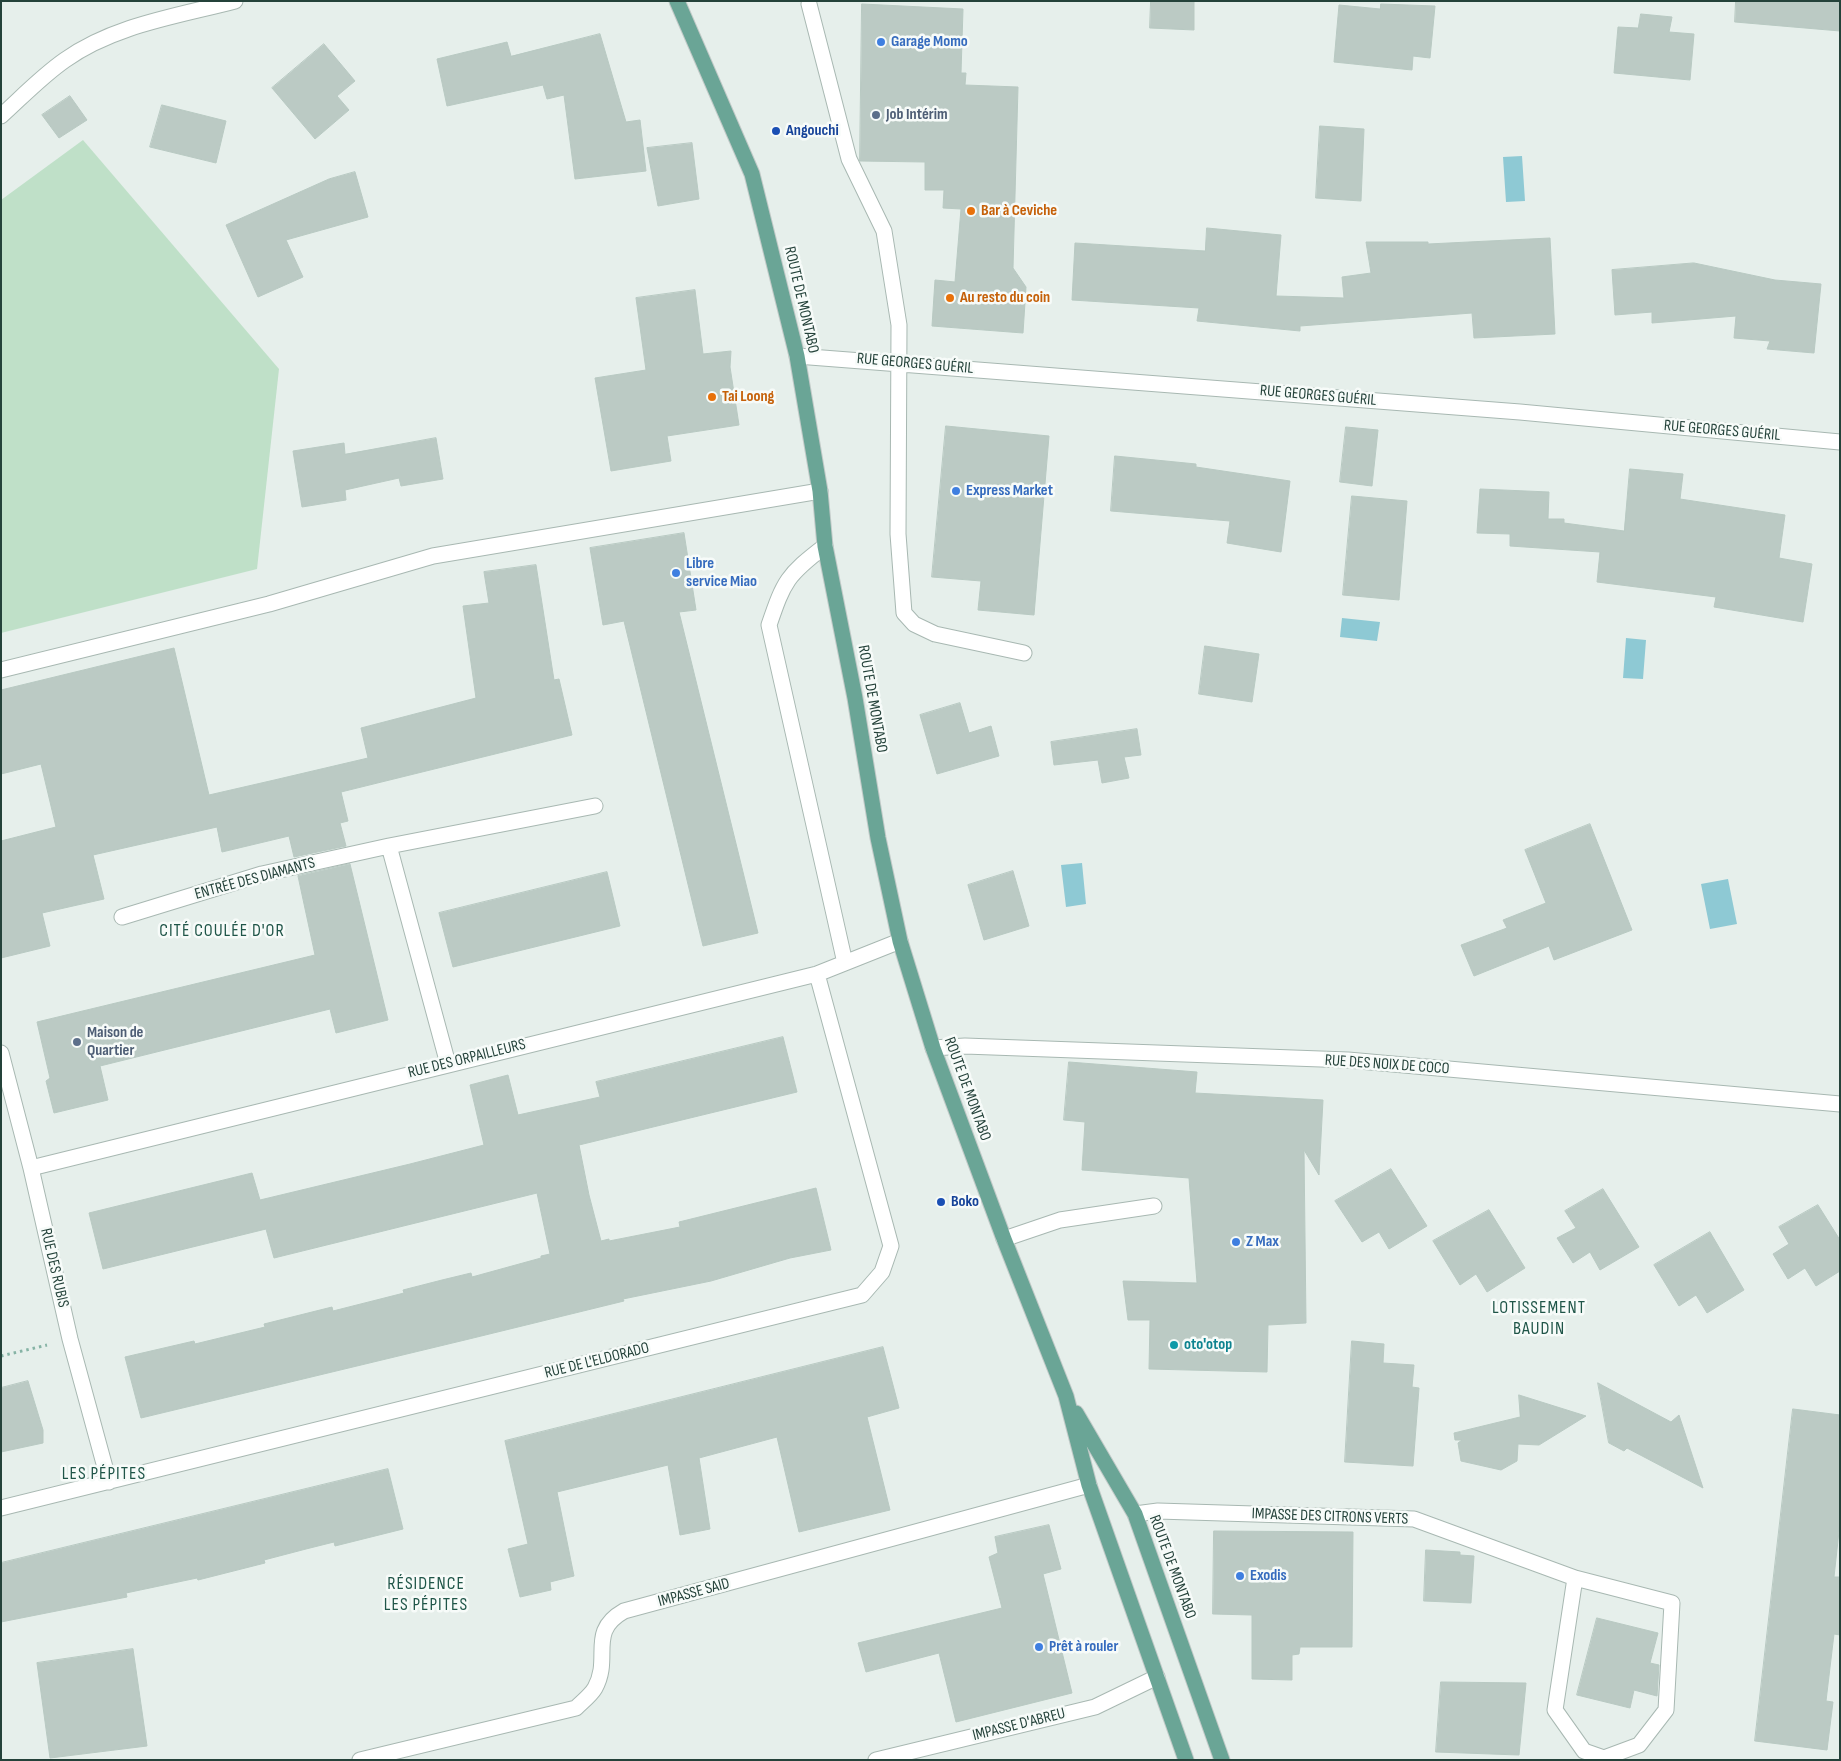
<!DOCTYPE html>
<meta charset="utf-8">
<style>
body{margin:0}
#map{position:relative;width:1841px;height:1761px;overflow:hidden;background:#e6efeb;font-family:"Sofia Sans Condensed",sans-serif}
canvas{display:block}
.frame{position:absolute;inset:0;border:2px solid #24423a;pointer-events:none}
</style>
<div id="map">
<canvas width="1841" height="1761"></canvas>
<div class="frame"></div>
</div>
<script>
const g = document.querySelector('canvas').getContext('2d');
g.lineJoin = 'round';
function fill(path, color) { g.fillStyle = color; g.fill(path, 'evenodd'); }
function trace(path, color, width, dash) { g.strokeStyle = color; g.lineWidth = width; g.lineCap = dash ? 'butt' : 'round'; g.setLineDash(dash || []); g.stroke(path); }
function write(font, color, halo, rows, align = 'center') {
  g.font = font + ' "Sofia Sans Condensed",sans-serif'; g.lineWidth = 5; g.setLineDash([]); g.textBaseline = 'middle'; g.strokeStyle = halo; g.fillStyle = color; for (const [text, x, y, turn = 0] of rows) {
    g.save(); g.translate(x, y); g.rotate((+turn || 0) * Math.PI / 180); g.textAlign = isNaN(turn) ? turn : align; if (halo) g.strokeText(text, 0, 0); g.fillText(text, 0, 0); g.restore();
  }
}
fill(new Path2D(`
 M83,140L279,369L257,569L1,633V200Z`), '#bfe0c8');
fill(new Path2D(`
 M1522,156L1525,201L1506,202L1503,157Z
 M1342,618L1380,622L1377,641L1340,637Z
 M1626,638L1646,640L1643,679L1623,678Z
 M1082,863L1086,904L1066,907L1061,865Z
 M1728,879L1737,924L1710,929L1701,884Z`), '#8ec9d4');
const building = new Path2D(`
 M1151,1H1194V30L1150,28Z
 M1736,1H1840V31L1735,22Z
 M862,4L963,9L961,73H966L965,85L1018,87L1013,268L1026,287L1023,333L932,326L935,280L955,282L961,209L943,208L944,190H925V162L860,161Z
 M1381,4L1435,6L1430,58L1413,56L1412,70L1334,62L1339,5L1380,9Z
 M1641,14L1672,17L1669,32L1694,34L1690,80L1614,73L1618,27L1638,28Z
 M600,34L626,122L640,120L646,171L575,179L564,95L547,99L543,85L447,106L437,59L507,42L511,56Z
 M324,44L355,81L337,96L349,110L315,139L272,88Z
 M70,96L87,120L59,138L42,115Z
 M162,105L226,121L216,163L150,147Z
 M1320,126L1364,129L1361,201L1316,198Z
 M692,143L699,199L658,206L647,148Z
 M355,172L368,217L286,240L303,277L258,297L226,225L329,179Z
 M1207,228L1281,235L1276,296L1344,298L1342,277L1371,273L1366,242H1428V244L1550,238L1555,334L1474,338L1472,313L1300,326V331L1197,321L1199,308L1072,300L1075,243L1205,251Z
 M1694,263L1775,280L1821,284L1814,353L1767,349L1770,341L1734,338L1736,316L1652,323V312L1615,315L1612,270Z
 M695,290L703,354L731,351L730,367L739,425L667,436L671,461L611,471L595,378L646,370L636,298Z
 M946,426L1049,436L1034,615L978,610L981,581L932,577Z
 M1346,427L1378,430L1372,486L1340,482Z
 M436,438L443,479L401,486L399,478L345,490L346,500L302,507L293,451L344,443L345,454Z
 M1115,456L1196,464V467L1290,481L1281,552L1227,543L1230,521L1111,511Z
 M1630,469L1683,474L1680,499L1785,515L1779,558L1812,564L1803,622L1714,607L1716,597L1597,582L1600,552L1510,546V534L1477,533L1480,489L1549,492L1548,519H1564V523L1624,531Z
 M1352,496L1407,501L1399,600L1343,595Z
 M684,533L696,610L679,612L758,933L703,946L624,621L603,625L590,548Z
 M536,565L554,680L559,679L572,735L341,792L348,821L340,823L346,846L294,857L289,836L222,852L217,827L93,855L104,899L42,913L50,946L1,958V841L56,827L41,764L1,774V690L174,648L209,795L270,781L368,758L361,728L476,698L463,606L489,603L484,572Z
 M1205,646L1259,654L1252,702L1199,694Z
 M960,703L969,733L991,726L999,756L937,774L920,715Z
 M1137,729L1141,755L1124,757L1129,778L1102,783L1098,760L1054,765L1051,742Z
 M1590,824L1632,930L1554,960L1549,946L1474,976L1461,945L1507,928L1503,920L1546,903L1525,850Z
 M350,864L388,1020L336,1033L330,1009L100,1066L108,1100L54,1113L46,1081L50,1078L37,1022L315,955L298,876Z
 M1013,871L1029,926L984,940L968,885Z
 M607,872L620,926L453,967L439,913Z
 M783,1037L797,1092L579,1145L589,1195L601,1241L609,1239V1241L680,1227L679,1222L816,1188L831,1250L790,1258L711,1281L623,1299L624,1301L469,1339L141,1418L125,1357L194,1341L195,1344L265,1327L264,1324L332,1307L333,1311L404,1293L403,1290L442,1280L471,1273L472,1277L541,1258V1256L550,1254L537,1193L274,1258L266,1229L103,1269L89,1213L252,1173L260,1200L410,1164L484,1145L470,1085L508,1075L518,1115L600,1097L596,1082Z
 M1069,1062L1197,1072L1195,1093L1323,1100L1319,1175L1304,1150L1306,1323L1268,1325L1267,1372L1149,1369L1150,1320H1128L1123,1281L1197,1283L1189,1178L1082,1170L1085,1122L1064,1120Z
 M1391,1169L1427,1226L1389,1249L1379,1232L1362,1242L1335,1201Z
 M1603,1189L1639,1247L1600,1270L1590,1252L1573,1263L1557,1238L1576,1228L1565,1211Z
 M1818,1205L1840,1240V1271L1816,1286L1805,1268L1788,1279L1773,1254L1789,1244L1779,1227Z
 M1489,1210L1525,1268L1487,1292L1476,1274L1460,1285L1433,1241Z
 M1710,1232L1744,1290L1707,1313L1696,1295L1679,1306L1654,1265Z
 M1352,1341L1384,1344L1383,1363L1414,1365L1412,1387L1419,1388L1413,1466L1345,1462Z
 M883,1347L899,1408L867,1417L890,1510L799,1532L777,1437L699,1458L710,1529L680,1535L668,1465L557,1492L574,1576L550,1582L551,1590L520,1597L508,1549L528,1544L505,1441Z
 M28,1381L43,1430V1443L1,1452V1388Z
 M1598,1383L1671,1422L1679,1415L1703,1488L1627,1448L1624,1451L1609,1443Z
 M1519,1395L1586,1416L1539,1445L1518,1444L1517,1461L1501,1470L1461,1461L1458,1443L1462,1440H1455L1454,1433L1520,1417Z
 M1793,1409L1840,1415V1522L1834,1577H1840V1635L1834,1634L1826,1701L1833,1702L1827,1750L1755,1741Z
 M388,1469L403,1529L335,1546L334,1542L306,1549L264,1560L265,1563L198,1580L197,1578L126,1593L127,1597L1,1622V1563Z
 M1049,1525L1061,1569L1043,1574L1072,1693L956,1722L939,1653L866,1672L858,1643L1002,1608L989,1557L998,1553L995,1537Z
 M1214,1531L1353,1532L1352,1647H1300L1299,1654L1292,1655V1680L1252,1679V1615L1213,1614Z
 M1426,1550L1460,1552V1555L1474,1556L1471,1603L1424,1601Z
 M1597,1618L1658,1633L1650,1663L1659,1665L1657,1696L1634,1690L1630,1708L1577,1695Z
 M133,1649L147,1746L50,1758L37,1663Z
 M1441,1682L1526,1683L1519,1755L1436,1752Z`);
fill(building, '#bbcac4');
trace(building, '#b8c9c2', 1);
const minor = new Path2D(`
 M809,4L849,159L884,231L899,325L898,534L904,613L914,624L935,634L1024,653
 M1,116C22,97 42,76 65,60C114,25 178,16 235,1
 M797,356L1520,412L1840,442
 M825,546C787,575 784,581 769,625L845,963
 M1,670L269,604L433,556L820,491
 M389,846L448,1064
 M122,917L262,874L389,846L595,806
 M933,1048L965,1046L1348,1060L1840,1104
 M1,1053L31,1168L70,1339L109,1482
 M31,1168L817,974L900,941
 M1004,1239L1060,1220L1154,1206
 M1,1508L862,1295L882,1272L891,1246L817,974
 M1135,1514L1158,1511L1414,1519L1575,1578L1672,1603L1666,1710L1639,1745L1604,1758L1584,1751L1555,1710L1575,1578
 M360,1760L576,1708C582,1702 591,1695 595,1688C612,1657 587,1632 624,1611L1089,1485
 M876,1760L1095,1707L1157,1677`);
const major = new Path2D(`
 M677,1L752,174L797,356L820,491L825,546L855,698L878,838L900,941L933,1048L1004,1239L1066,1396L1089,1485L1186,1760
 M1076,1413L1135,1514L1222,1760`);
trace(minor, '#a8b8b2', 17);
trace(major, '#c2cac8', 17);
trace(new Path2D(`
 M1,1356L47,1345`), '#86b3a5', 3, [2.5, 4]);
trace(minor, '#fff', 15);
trace(major, '#6aa596', 15);
for (const [x, y, r, color] of [
 [881,42,5,"#3f7fe0"],
 [876,115,5,"#5c6f8a"],
 [776,131,5,"#1a4fb4"],
 [971,211,5,"#e8710a"],
 [950,298,5,"#e8710a"],
 [712,397,5,"#e8710a"],
 [956,491,5,"#3f7fe0"],
 [676,573,5,"#3f7fe0"],
 [77,1042,5,"#5c6f8a"],
 [941,1202,5,"#1a4fb4"],
 [1236,1242,5,"#3f7fe0"],
 [1174,1345,5,"#0f9aa8"],
 [1240,1576,5,"#3f7fe0"],
 [1039,1647,5,"#3f7fe0"]
]) { const dot = new Path2D(); dot.arc(x, y, r, 0, 2 * Math.PI); g.fillStyle = color; g.fill(dot); trace(dot, '#f7fbf9', 2); }
write('bold 16px', '#366cbe', '#f7fbf9', [
 ["Garage Momo",891,42],
 ["Express Market",966,491],
 ["Libre",686,564],
 ["service Miao",686,582],
 ["Z Max",1246,1242],
 ["Exodis",1250,1576],
 ["Prêt à rouler",1049,1647]
], 'left');
write('bold 16px', '#4e5e75', '#f7fbf9', [
 ["Job Intérim",886,115],
 ["Maison de",87,1033],
 ["Quartier",87,1051]
], 'left');
write('bold 16px', '#164399', '#f7fbf9', [
 ["Angouchi",786,131],
 ["Boko",951,1202]
], 'left');
write('bold 16px', '#c56008', '#f7fbf9', [
 ["Bar à Ceviche",981,211],
 ["Au resto du coin",960,298],
 ["Tai Loong",722,397]
], 'left');
write('16px', '#24423a', '#f7fbf9', [
 ["ROUTE DE MONTABO",801,300,77],
 ["RUE GEORGES GUÉRIL",915,364,5],
 ["RUE GEORGES GUÉRIL",1318,396,5],
 ["RUE GEORGES GUÉRIL",1722,431,5],
 ["ROUTE DE MONTABO",872,699,80],
 ["ENTRÉE DES DIAMANTS",255,879,-15],
 ["RUE DES ORPAILLEURS",467,1059,-14],
 ["RUE DES NOIX DE COCO",1387,1065,4],
 ["ROUTE DE MONTABO",967,1089,70],
 ["RUE DES RUBIS",54,1268,77],
 ["RUE DE L'ELDORADO",597,1361,-14],
 ["IMPASSE DES CITRONS VERTS",1330,1517,2],
 ["ROUTE DE MONTABO",1172,1567,70],
 ["IMPASSE SAID",694,1593,-15],
 ["IMPASSE D'ABREU",1019,1725,-14]
]);
write('bold 16px', '#0d838f', '#f7fbf9', [
 ["oto'otop",1184,1345]
], 'left');
g.letterSpacing = '1px';
write('18px', '#1f5548', '#f7fbf9', [
 ["CITÉ COULÉE D'OR",222,931],
 ["LOTISSEMENT",1539,1308],
 ["BAUDIN",1539,1329],
 ["LES PÉPITES",104,1474],
 ["RÉSIDENCE",426,1584],
 ["LES PÉPITES",426,1605]
]);
g.letterSpacing = '0px';
</script>
